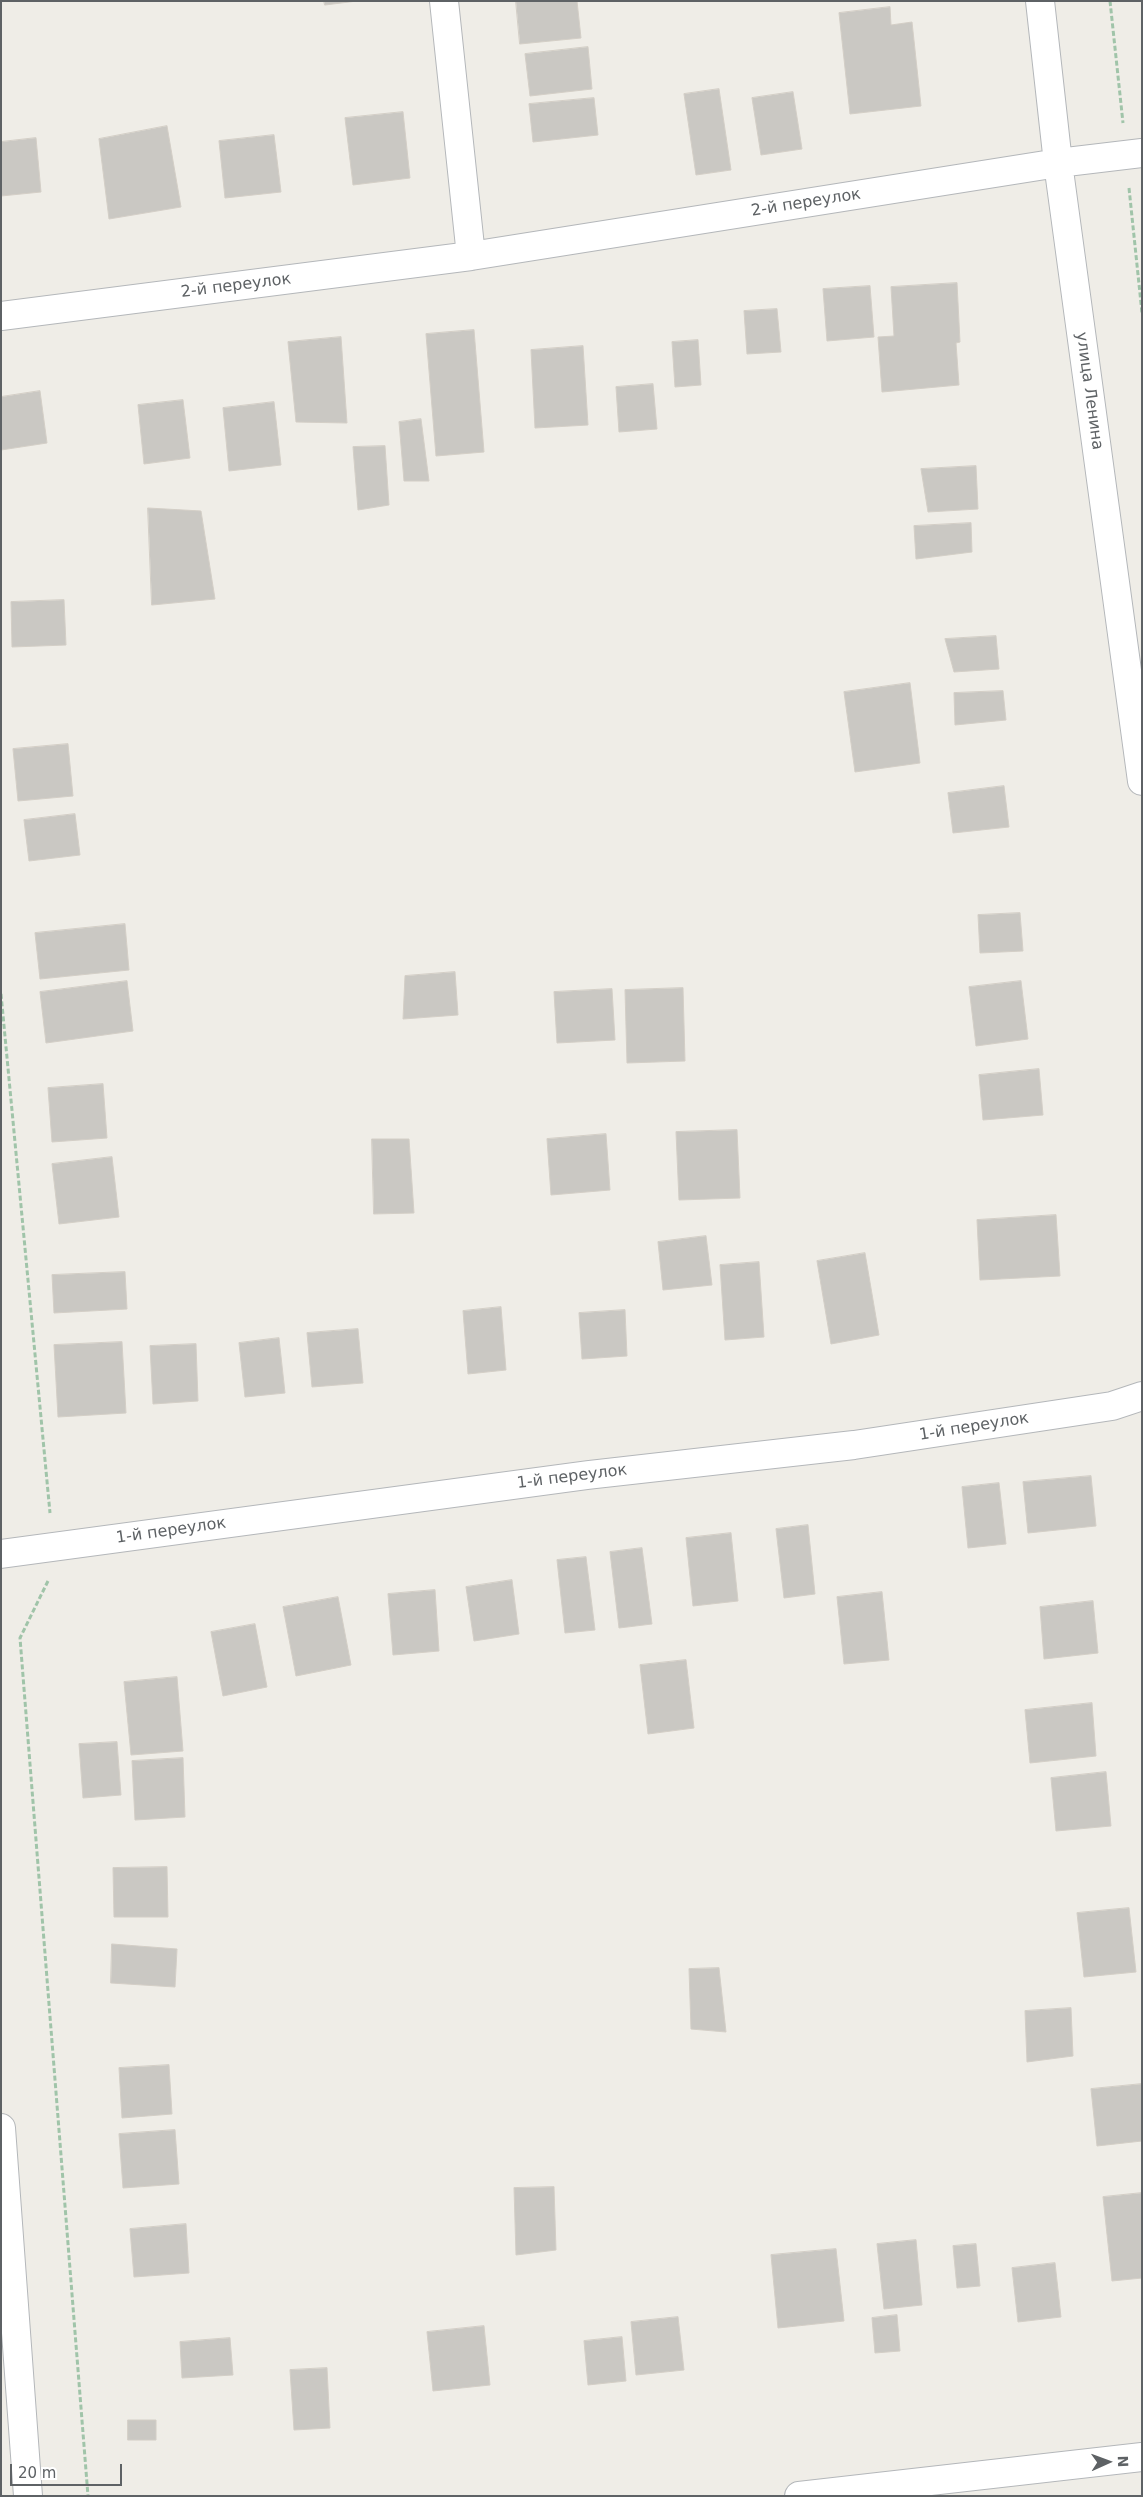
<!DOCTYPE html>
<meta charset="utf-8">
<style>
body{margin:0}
#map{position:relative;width:1143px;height:2497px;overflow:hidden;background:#efede7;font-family:"DejaVu Sans",sans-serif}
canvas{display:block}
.frame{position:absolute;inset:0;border:2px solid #5e6265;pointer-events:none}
.north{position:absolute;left:1083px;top:2437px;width:50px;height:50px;-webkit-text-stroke:4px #fff;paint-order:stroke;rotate:88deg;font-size:14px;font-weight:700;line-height:20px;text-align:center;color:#5e6265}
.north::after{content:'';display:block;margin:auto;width:18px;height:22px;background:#5e6265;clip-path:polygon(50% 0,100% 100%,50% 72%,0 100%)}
.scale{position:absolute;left:10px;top:2464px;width:112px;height:22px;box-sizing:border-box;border:2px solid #5e6265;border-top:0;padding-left:6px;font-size:15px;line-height:18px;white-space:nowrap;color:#5e6265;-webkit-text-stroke:4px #fff;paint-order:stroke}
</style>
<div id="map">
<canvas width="1143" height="2497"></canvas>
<div class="frame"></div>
<div class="north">N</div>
<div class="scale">20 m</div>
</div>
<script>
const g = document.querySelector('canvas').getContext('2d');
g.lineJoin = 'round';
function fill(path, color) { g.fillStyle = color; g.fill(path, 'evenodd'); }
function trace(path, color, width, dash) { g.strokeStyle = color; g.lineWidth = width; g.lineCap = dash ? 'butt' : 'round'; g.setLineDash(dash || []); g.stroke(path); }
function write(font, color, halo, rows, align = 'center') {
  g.font = font + ' "DejaVu Sans",sans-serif'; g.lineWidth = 4.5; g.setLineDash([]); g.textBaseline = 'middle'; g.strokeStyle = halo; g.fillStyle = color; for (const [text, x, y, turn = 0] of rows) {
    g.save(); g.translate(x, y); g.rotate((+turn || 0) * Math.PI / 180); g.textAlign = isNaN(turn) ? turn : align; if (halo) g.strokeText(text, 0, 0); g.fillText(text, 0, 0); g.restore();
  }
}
const building = new Path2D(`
 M324,1H357L325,5Z
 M516,1H577L581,38L520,44Z
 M890,7L891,25L912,22L921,106L850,114L839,13Z
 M588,47L592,89L530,96L525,54Z
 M719,89L731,170L696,175L684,94Z
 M793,92L802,149L761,155L752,98Z
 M594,98L598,135L533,142L529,104Z
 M403,112L410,178L353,185L345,118Z
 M167,126L181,207L109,219L99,139Z
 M274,135L281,192L225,198L219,141Z
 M36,138L41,192L1,196V142Z
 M957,283L960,342L956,343L959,385L882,392L878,337L894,336L891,287Z
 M870,286L874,337L827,341L823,289Z
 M777,309L781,352L747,354L744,311Z
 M474,330L484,452L436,456L426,334Z
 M341,337L347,423L296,422L288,342Z
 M698,340L701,385L675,387L672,342Z
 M583,346L588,425L535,428L531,350Z
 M653,384L657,429L619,432L616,387Z
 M40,391L47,443L1,450V397Z
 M183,400L190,458L144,464L138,405Z
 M274,402L281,465L229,471L223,408Z
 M421,419L429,481H404L399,422Z
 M385,446L389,505L358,510L353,447Z
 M976,466L978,509L928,512L921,469Z
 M148,508L201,511L215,599L152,605Z
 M971,523L972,552L916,559L914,526Z
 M64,600L66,645L12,647L11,602Z
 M996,636L999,669L954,672L945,639Z
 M910,683L920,763L855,772L844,692Z
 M1003,691L1006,720L955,725L954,693Z
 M68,744L73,796L18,801L13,749Z
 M1004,786L1009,827L953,833L948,793Z
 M75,814L80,855L29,861L24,820Z
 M1020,913L1023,951L980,953L978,915Z
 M125,924L129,970L40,979L35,933Z
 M455,972L458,1015L403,1019L405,976Z
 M127,981L133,1031L46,1043L40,992Z
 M1021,981L1028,1039L976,1046L969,987Z
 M683,988L685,1061L627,1063L625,990Z
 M612,989L615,1040L557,1043L554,992Z
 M1039,1069L1043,1115L983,1120L979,1075Z
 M103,1084L107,1138L52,1142L48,1088Z
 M737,1130L740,1198L679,1200L676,1132Z
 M606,1134L610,1190L551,1195L547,1139Z
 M372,1139H409L414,1213L374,1214Z
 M112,1157L119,1217L59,1224L52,1164Z
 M1056,1215L1060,1276L980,1280L977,1220Z
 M706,1236L712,1285L663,1290L658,1242Z
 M865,1253L879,1335L831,1344L817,1261Z
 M759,1262L764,1337L725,1340L720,1265Z
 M125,1272L127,1309L54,1313L52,1275Z
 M501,1307L506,1370L468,1374L463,1311Z
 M625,1310L627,1356L582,1359L579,1313Z
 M358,1329L363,1383L312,1387L307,1333Z
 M279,1338L285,1393L245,1397L239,1343Z
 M122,1342L126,1413L58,1417L54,1345Z
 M196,1344L198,1401L153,1404L150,1346Z
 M1091,1476L1096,1526L1028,1533L1023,1482Z
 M999,1483L1006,1544L968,1548L962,1487Z
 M808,1525L815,1594L784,1598L776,1529Z
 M731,1533L738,1601L693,1606L686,1538Z
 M642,1548L652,1624L619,1628L610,1552Z
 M586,1557L595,1630L565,1633L557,1560Z
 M512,1580L519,1634L474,1641L466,1587Z
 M435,1590L439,1651L393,1655L388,1594Z
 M882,1592L889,1660L844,1664L837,1597Z
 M338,1597L351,1665L296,1676L283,1607Z
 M1093,1601L1098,1653L1044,1659L1040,1607Z
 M255,1624L267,1687L223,1696L211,1632Z
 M686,1660L694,1728L648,1734L640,1665Z
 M177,1677L183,1751L131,1755L124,1682Z
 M1092,1703L1096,1756L1030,1763L1025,1710Z
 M117,1742L121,1795L83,1798L79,1744Z
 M183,1758L185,1817L135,1820L132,1761Z
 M1106,1772L1111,1826L1056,1831L1051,1778Z
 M167,1867L168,1917H114L113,1868Z
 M1129,1908L1136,1972L1084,1977L1077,1913Z
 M112,1944L177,1949L175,1987L111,1983Z
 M719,1968L726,2032L691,2029L689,1969Z
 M1071,2008L1073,2056L1027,2062L1025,2011Z
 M169,2065L172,2114L122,2118L119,2068Z
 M1142,2084V2141L1097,2146L1091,2089Z
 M175,2130L179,2184L123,2188L119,2134Z
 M554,2187L556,2250L516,2255L514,2188Z
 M1142,2193V2278L1112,2281L1103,2197Z
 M186,2224L189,2273L134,2277L130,2229Z
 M916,2240L922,2305L884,2309L877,2244Z
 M976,2244L980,2286L957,2288L953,2246Z
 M836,2249L844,2321L778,2328L771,2255Z
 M1055,2263L1061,2317L1018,2322L1012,2268Z
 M897,2315L900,2351L875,2353L872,2318Z
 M678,2317L684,2370L636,2375L631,2322Z
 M484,2326L490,2385L433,2391L427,2332Z
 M622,2337L626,2381L588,2385L584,2341Z
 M230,2338L233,2375L182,2378L180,2342Z
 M327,2368L330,2428L294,2430L290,2370Z
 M128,2420H156V2440H128Z`);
fill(building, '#cac8c3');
trace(building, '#d3cec6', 1);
const street = new Path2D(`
 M444,1L471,256
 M1040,1L1058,163L1142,781
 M1,316L471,256L1058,163L1142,153
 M1,1554L588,1475L854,1445L1112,1406L1142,1396
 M1,2128L28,2496
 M799,2496L1142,2457`);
trace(street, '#b4b7ba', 30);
trace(new Path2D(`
 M1110,1L1123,123
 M1129,188L1142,313
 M1,994L50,1513
 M48,1581L20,1638L88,2496`), '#a0c4a9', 3, [5, 2.5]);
trace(street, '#fff', 28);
write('16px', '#5e6265', '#fff', [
 ["2-й переулок",806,203,-9],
 ["2-й переулок",236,286,-7],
 ["улица Ленина",1089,391,82],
 ["1-й переулок",974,1427,-9],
 ["1-й переулок",572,1477,-7],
 ["1-й переулок",171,1531,-8]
]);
</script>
